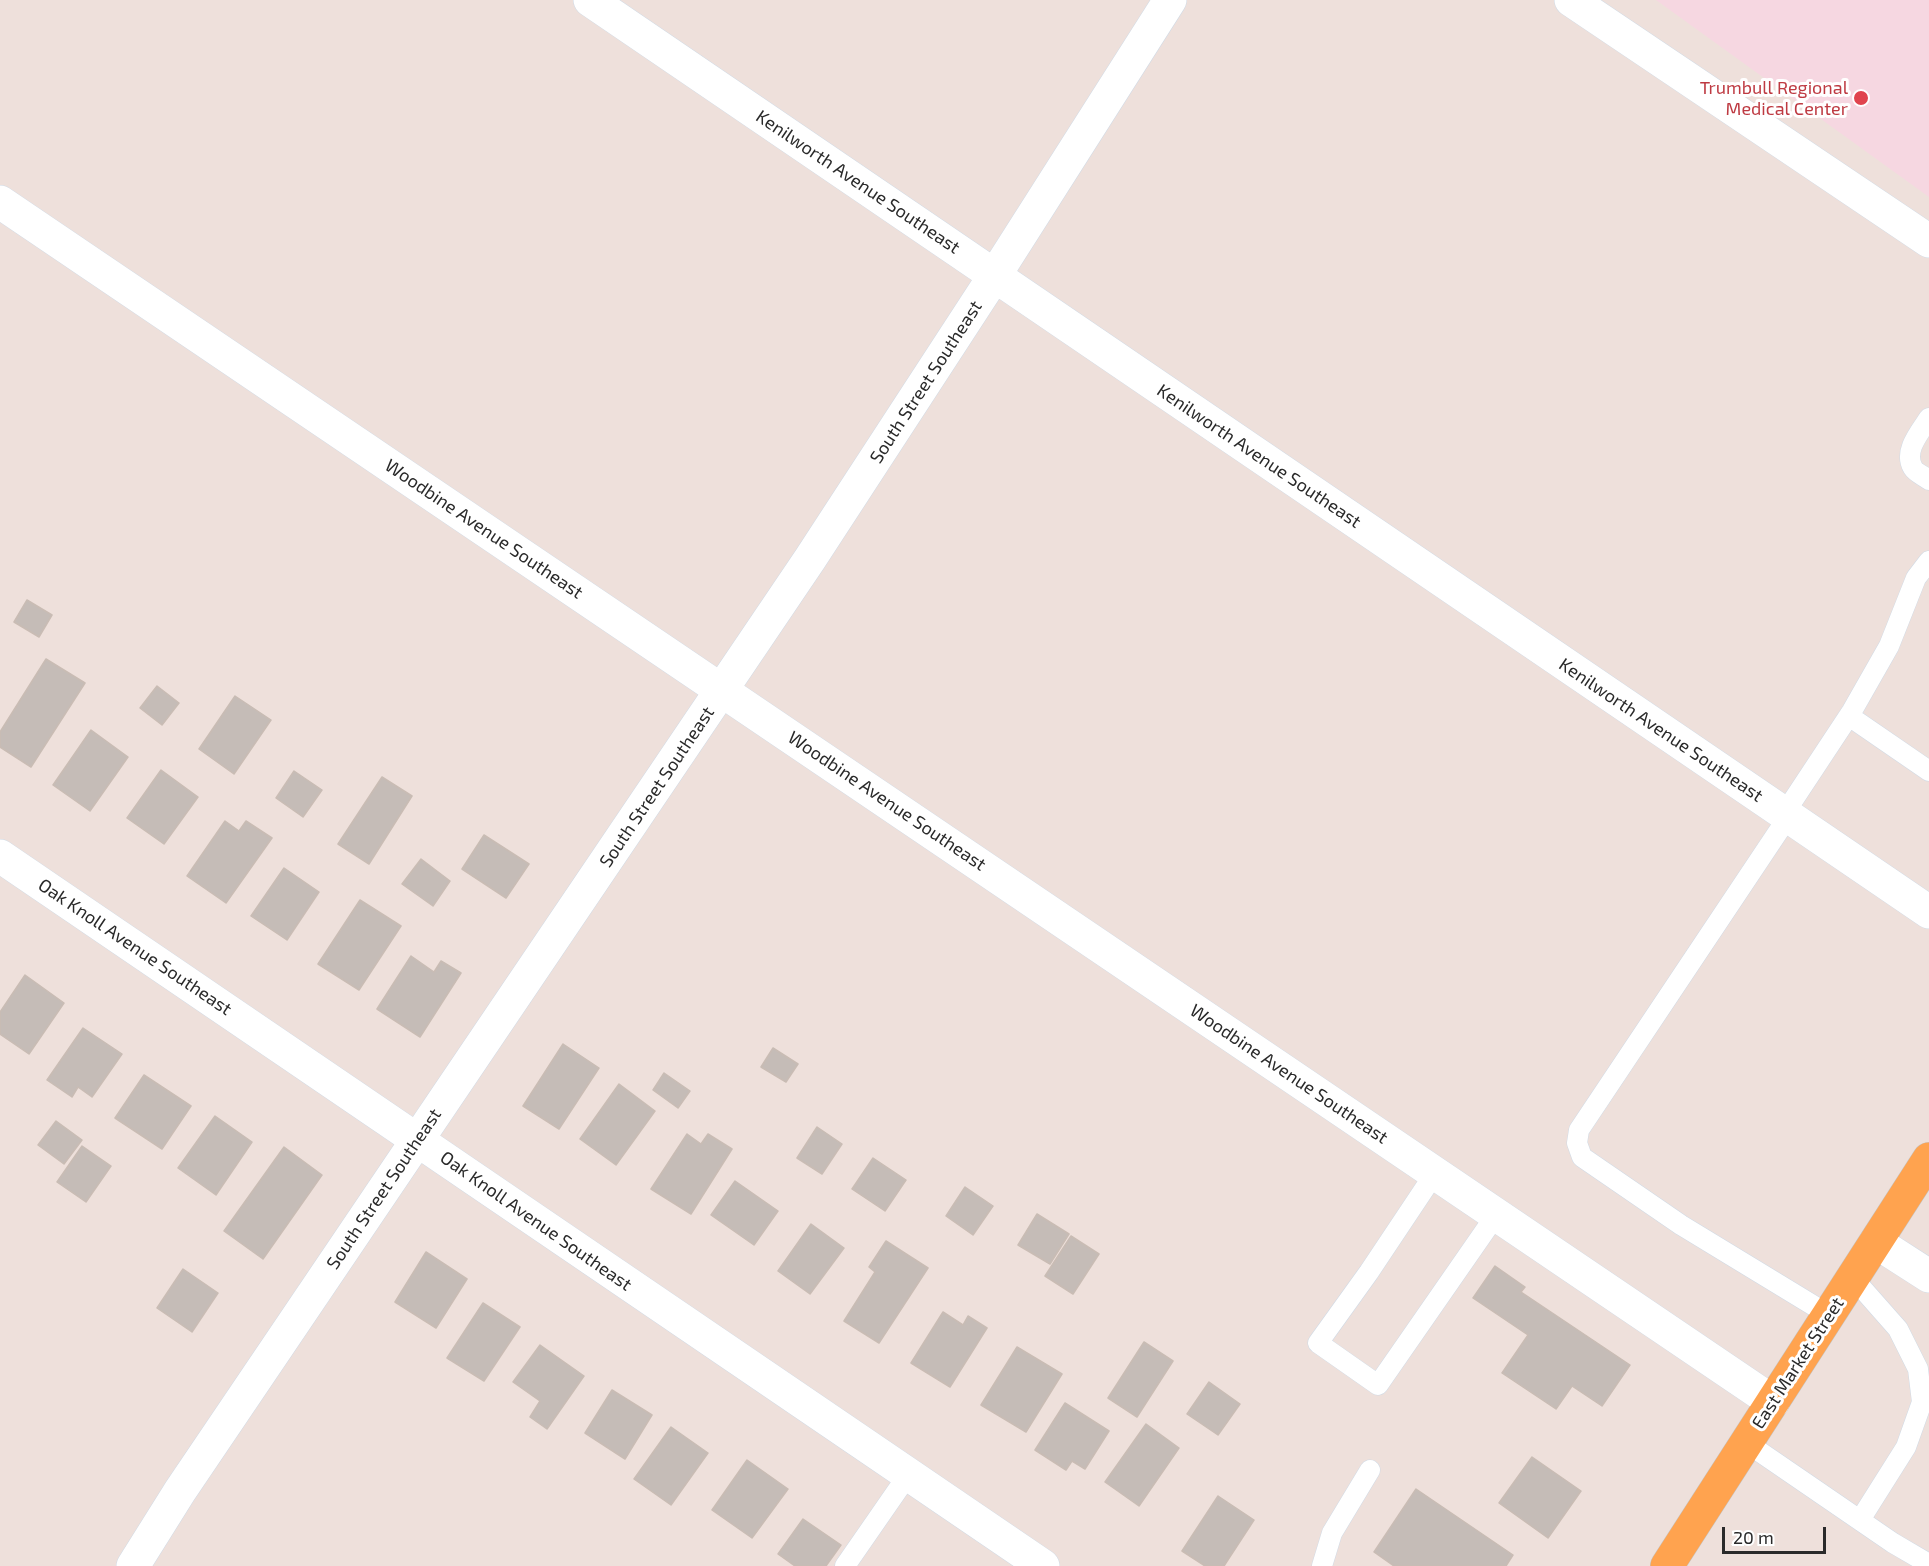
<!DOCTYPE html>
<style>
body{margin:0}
#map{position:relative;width:1929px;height:1566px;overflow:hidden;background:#eee0db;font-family:"Exo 2",sans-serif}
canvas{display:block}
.scale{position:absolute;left:1722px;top:1527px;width:104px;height:27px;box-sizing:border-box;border:3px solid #2a2a2a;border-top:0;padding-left:8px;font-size:18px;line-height:21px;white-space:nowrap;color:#2a2a2a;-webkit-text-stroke:4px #fff;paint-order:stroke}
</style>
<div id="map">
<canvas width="1929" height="1566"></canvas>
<div class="scale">20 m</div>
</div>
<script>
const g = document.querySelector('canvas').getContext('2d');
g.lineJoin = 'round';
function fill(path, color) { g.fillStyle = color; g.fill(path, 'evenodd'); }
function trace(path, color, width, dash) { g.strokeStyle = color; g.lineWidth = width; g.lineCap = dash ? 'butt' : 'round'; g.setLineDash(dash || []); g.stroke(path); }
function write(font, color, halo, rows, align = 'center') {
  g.font = font + ' "Exo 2",sans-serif'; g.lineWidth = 6; g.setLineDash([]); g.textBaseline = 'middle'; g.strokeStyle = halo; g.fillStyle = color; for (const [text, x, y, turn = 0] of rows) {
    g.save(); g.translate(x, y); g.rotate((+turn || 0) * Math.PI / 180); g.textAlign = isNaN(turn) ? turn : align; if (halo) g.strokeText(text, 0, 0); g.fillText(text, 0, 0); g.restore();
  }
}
fill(new Path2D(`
 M1656,0H1929V197Z`), '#f6d7e1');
const building = new Path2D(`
 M27,600L52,615L39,637L14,622Z
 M46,659L85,683L31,767L0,747V732Z
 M157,686L179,703L162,725L140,708Z
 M235,696L271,720L234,774L199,749Z
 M91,730L128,757L90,811L53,785Z
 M161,770L198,797L164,844L127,818Z
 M294,771L322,790L303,817L276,798Z
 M382,777L412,796L369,864L338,844Z
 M225,821L239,831L246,821L272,838L226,903L187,876Z
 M484,835L529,864L506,898L462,869Z
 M421,859L450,881L433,906L402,884Z
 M284,868L319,892L287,940L251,916Z
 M360,900L401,926L359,990L318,964Z
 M411,956L434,972L441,961L461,973L420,1037L377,1009Z
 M25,975L64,1003L29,1054L0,1034V1012Z
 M83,1028L122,1054L92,1097L78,1087L72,1097L47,1080Z
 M563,1044L599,1068L559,1129L523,1106Z
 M773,1048L798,1064L786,1082L761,1067Z
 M664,1073L690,1091L678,1108L653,1090Z
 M144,1075L191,1106L162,1149L115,1118Z
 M619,1084L655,1111L616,1165L580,1139Z
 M215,1116L252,1142L216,1195L178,1168Z
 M56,1121L82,1140L64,1164L38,1145Z
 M817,1127L842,1144L822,1174L797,1158Z
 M687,1134L701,1144L708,1134L732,1149L691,1214L651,1189Z
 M82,1146L111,1166L86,1202L57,1182Z
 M284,1147L322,1175L263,1259L224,1231Z
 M873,1158L906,1180L885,1211L852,1189Z
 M735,1181L778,1211L754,1245L711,1215Z
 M965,1187L993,1206L973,1235L946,1216Z
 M1037,1214L1069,1234L1050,1264L1018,1245Z
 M811,1224L844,1248L810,1294L778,1271Z
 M1071,1236L1099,1254L1073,1294L1045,1276Z
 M886,1241L928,1268L879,1343L844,1321L875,1272L869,1267Z
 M426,1252L467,1279L436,1328L395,1302Z
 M1495,1266L1525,1287L1521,1292L1630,1365L1602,1406L1572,1386L1556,1409L1502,1373L1528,1335L1473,1298Z
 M183,1269L218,1293L192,1332L157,1308Z
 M483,1303L520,1327L484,1381L447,1358Z
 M943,1312L963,1325L968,1316L987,1328L950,1387L911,1363Z
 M1144,1342L1173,1361L1137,1417L1108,1398Z
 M540,1345L584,1376L547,1429L530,1417L540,1401L513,1382Z
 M1017,1347L1062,1374L1026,1432L981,1405Z
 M1209,1382L1240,1404L1218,1435L1187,1414Z
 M612,1390L652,1415L625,1459L585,1433Z
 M1065,1403L1109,1431L1085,1469L1072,1461L1066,1470L1035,1450Z
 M1146,1424L1179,1448L1139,1506L1105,1482Z
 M671,1427L708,1453L671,1505L634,1479Z
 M1532,1457L1581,1491L1548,1538L1499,1503Z
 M747,1460L788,1489L752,1538L712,1510Z
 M1416,1489L1513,1555L1506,1566H1394L1374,1552Z
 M1218,1496L1254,1520L1224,1566H1205L1182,1551Z
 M803,1519L841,1545L826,1566H795L778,1554Z`);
fill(building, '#c5bcb7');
trace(building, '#c9bcb4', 1.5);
const service = new Path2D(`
 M1929,418C1920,432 1903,451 1913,468C1916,473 1924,476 1929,480
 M1849,716L1929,771
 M1784,814L1852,711L1889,646L1916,578L1929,561
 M1788,817L1579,1130L1577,1143L1582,1157L1681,1225L1829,1315
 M1435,1173L1369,1272L1318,1343L1378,1385L1496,1215
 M1853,1278L1898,1329L1918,1369L1922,1402L1906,1447L1860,1520
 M1747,1443L1893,1543L1929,1564
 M845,1566L908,1475
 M1322,1566L1332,1533L1370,1470`);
const minor = new Path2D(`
 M590,0L1929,912
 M1571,0L1929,241
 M0,202L1773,1402
 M0,856L1043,1566
 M1876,1242L1929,1276
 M133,1566L180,1491L810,559L995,275L1170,0`);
const primary = new Path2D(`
 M1667,1566L1929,1159`);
trace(service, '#d0dae5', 21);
trace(minor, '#d0dae5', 34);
trace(primary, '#c3c3c3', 34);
trace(service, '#fff', 20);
trace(minor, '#fff', 33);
trace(primary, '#ffa34f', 33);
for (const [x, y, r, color] of [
 [1861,98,8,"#e0444e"]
]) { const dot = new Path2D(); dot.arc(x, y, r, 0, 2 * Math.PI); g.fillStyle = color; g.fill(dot); trace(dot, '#fff', 2); }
write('18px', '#be3a42', '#fff', [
 ["Trumbull Regional",1848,88],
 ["Medical Center",1848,109]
], 'right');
write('18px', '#2a2a2a', '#fff', [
 ["Kenilworth Avenue Southeast",858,182,34],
 ["South Street Southeast",926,382,-57],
 ["Kenilworth Avenue Southeast",1259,456,34],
 ["Woodbine Avenue Southeast",484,529,34],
 ["Kenilworth Avenue Southeast",1661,730,34],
 ["South Street Southeast",657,787,-56],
 ["Woodbine Avenue Southeast",887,801,34],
 ["Oak Knoll Avenue Southeast",135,947,34],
 ["Woodbine Avenue Southeast",1289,1074,34],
 ["South Street Southeast",384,1189,-56],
 ["Oak Knoll Avenue Southeast",536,1221,35],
 ["East Market Street",1798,1363,-57]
]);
</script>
